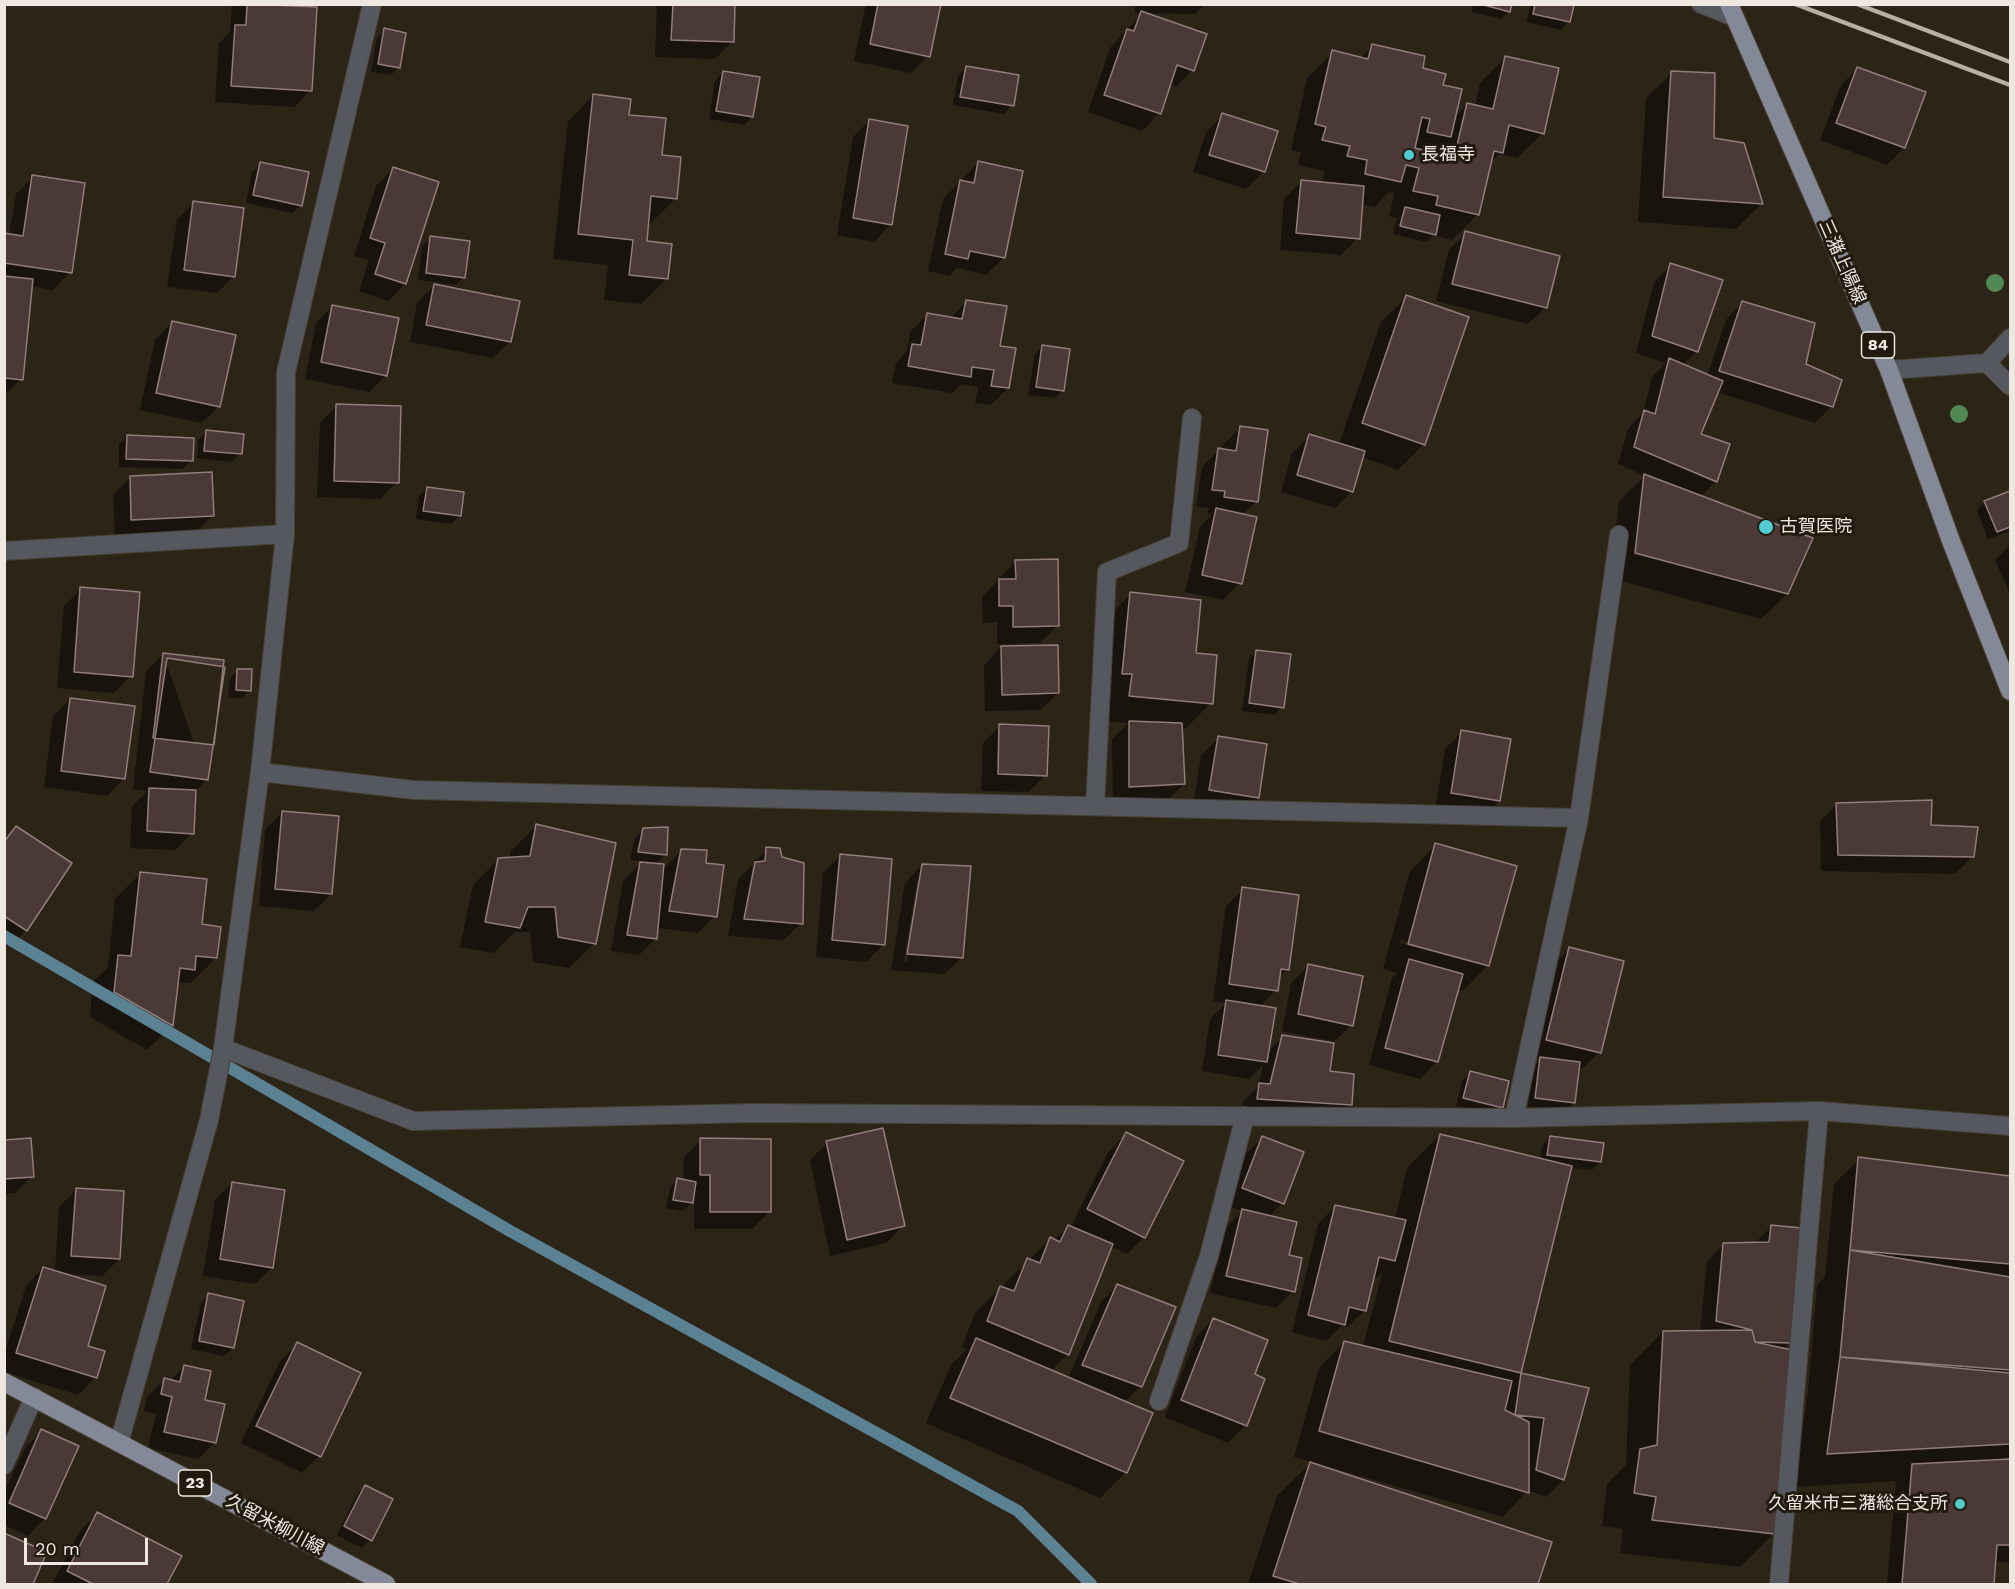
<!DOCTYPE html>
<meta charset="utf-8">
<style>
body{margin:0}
#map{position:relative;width:2015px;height:1589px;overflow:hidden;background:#2d2418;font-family:"Work Sans",sans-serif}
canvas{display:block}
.frame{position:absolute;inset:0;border:6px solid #eee8e1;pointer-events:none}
.scale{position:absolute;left:24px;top:1538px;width:124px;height:27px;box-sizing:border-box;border:3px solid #eee8e1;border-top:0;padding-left:8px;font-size:18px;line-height:21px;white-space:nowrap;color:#eee8e1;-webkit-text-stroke:4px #231a0f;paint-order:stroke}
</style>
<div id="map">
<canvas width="2015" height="1589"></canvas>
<div class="frame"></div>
<div class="scale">20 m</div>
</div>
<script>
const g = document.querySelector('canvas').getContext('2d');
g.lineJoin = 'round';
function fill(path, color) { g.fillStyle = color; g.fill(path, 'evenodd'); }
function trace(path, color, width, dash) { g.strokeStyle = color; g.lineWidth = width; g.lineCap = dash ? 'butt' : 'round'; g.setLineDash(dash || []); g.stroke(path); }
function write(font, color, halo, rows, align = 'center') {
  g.font = font + ' "Work Sans","Noto Sans JP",sans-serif'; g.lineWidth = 6; g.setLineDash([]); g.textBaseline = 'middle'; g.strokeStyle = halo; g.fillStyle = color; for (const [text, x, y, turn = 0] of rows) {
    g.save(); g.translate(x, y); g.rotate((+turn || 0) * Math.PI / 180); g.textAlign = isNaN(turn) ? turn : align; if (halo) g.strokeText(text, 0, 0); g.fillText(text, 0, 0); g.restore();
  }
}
fill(new Path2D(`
 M233,4H271L311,90L294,107L215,102L219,43L230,32L232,6Z
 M657,4H734L732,42L715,59L655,57Z
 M868,4H940L928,56L911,73L854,61L865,8Z
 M1135,4H1205L1195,14L1143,13L1193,70L1176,87L1169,85L1159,113L1142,131L1088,112L1110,48L1142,13H1135Z
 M1473,4H1510L1509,11L1501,19L1472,12Z
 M1531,4L1572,6L1569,21L1561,30L1526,22Z
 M385,30L399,67L391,75L371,72L377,38Z
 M1372,46L1421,69L1442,86L1453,119L1467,105L1475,106L1480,83L1505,58L1543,133L1517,158L1499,154L1489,164L1478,214L1452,240L1433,235L1426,242L1393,234L1397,218L1389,216L1394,193L1389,192L1375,207L1361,204L1358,238L1341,255L1280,250L1284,199L1301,182L1321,184L1325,171L1298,165L1301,152L1291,150L1307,78L1333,52L1360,58Z
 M966,67L1012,105L1004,114L953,105L958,76Z
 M1858,68L1924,93L1904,148L1887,165L1820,140L1841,85Z
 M723,72L752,117L744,125L709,119L715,81Z
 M1672,73L1713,139L1743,144L1761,204L1736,229L1638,222L1646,98Z
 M593,96L660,157L675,199L650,224H647L645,242L667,279L641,304L604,300L608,265L553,259L568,121Z
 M1223,115L1276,132L1263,172L1246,189L1193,172L1206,132Z
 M870,120L891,224L874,242L837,235L853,137Z
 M979,162L1003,258L986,275L957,268L949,276L928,271L943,199Z
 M261,163L301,205L292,213L246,203L252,172Z
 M393,169L405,284L388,301L359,291L369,260L354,256L376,186Z
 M33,177L70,272L53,290L31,286L21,379L4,396V234L9,235L16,194Z
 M194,202L234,276L217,293L167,287L177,220Z
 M1466,233L1546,307L1528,324L1436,301L1449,250Z
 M431,238L464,277L456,285L418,280L422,246Z
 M1671,265L1697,351L1682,365L1707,376L1726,320L1743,302L1804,365L1832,406L1815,423L1717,392L1699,435L1716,481L1700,497L1787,594L1761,619L1610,578L1619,501L1645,476L1618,464L1628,429L1643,413L1652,377L1666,363L1636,353L1654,282Z
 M434,286L510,341L493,358L410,342L417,303Z
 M1407,297L1424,444L1398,470L1362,457L1352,491L1335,508L1281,492L1292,453L1310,436L1339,444L1381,322Z
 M966,302L999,347L1008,388L991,405L975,403L978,387L961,384L952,393L892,383L896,363L907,351L910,332L927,315L949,319Z
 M333,306L386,375L369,392L305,379L316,323Z
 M172,323L219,406L202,423L140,410L155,340Z
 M1043,346L1063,390L1054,398L1028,395L1035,354Z
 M337,406L397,482L380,499L317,497L320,423Z
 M1240,428L1257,501L1242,515L1240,583L1223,600L1185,592L1200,527L1212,515L1207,514L1209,508L1196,507L1202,467L1219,450H1222L1223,445Z
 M206,432L241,453L232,462L197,458L198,440Z
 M128,436L191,461L183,469L119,467V444Z
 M130,478L213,515L196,532L115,537L113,495Z
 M428,488L459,516L451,524L416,519L419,496Z
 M2010,493V531L1988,539L1977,510L1985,502Z
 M2010,545V594L1995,560Z
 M1016,561L1057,626L1040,643L997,644V622L983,623L982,597Z
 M81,589L131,676L114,693L57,688L64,606Z
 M1131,594L1194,654L1211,703L1186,728H1181L1184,784L1167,801L1113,804L1112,739L1129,723L1104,721L1106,619Z
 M1001,647L1058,693L1040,710L985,711L984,665Z
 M1257,651L1282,707L1274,715L1242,711L1249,659Z
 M163,654L207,780L194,792L192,833L175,850L130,848L132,806L148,791L133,789L146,671Z
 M238,670L250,690L242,698H228L230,678Z
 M70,699L124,778L107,796L44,787L53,716Z
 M1000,726L1046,775L1028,792L981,791L983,743Z
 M1462,732L1499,801L1482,818L1435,810L1445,749Z
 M1219,738L1258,798L1241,815L1193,807L1201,755Z
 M1837,804L1930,826L1972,857L1955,874L1821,871L1820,821Z
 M282,812L331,894L314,911L259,906L265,830Z
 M536,826L595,943L569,968L533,962L530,932H515L494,953L460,947L473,885L499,859H509L511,851Z
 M16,827L26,930L9,947L4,944V839Z
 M643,830L666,854L655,865L662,870L682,850L705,864L715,916L698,933L657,928L656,938L639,955L611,951L623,881L643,861L630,860L635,838Z
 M1436,845L1488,965L1463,991L1457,989L1437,1061L1420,1079L1369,1065L1392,978L1397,973L1383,969L1410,871ZM1401,940L1473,960V963L1400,943Z
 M767,849L801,923L784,940L728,936L738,880Z
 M840,856L883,945L866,962L816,957L823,873Z
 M922,865L962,957L944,974L891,970L905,883ZM917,881H920L907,961H904Z
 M141,873L201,926L216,958L191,983L181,982L176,987L172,1025L147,1050L90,1017L93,982L108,967L115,899Z
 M1243,889L1287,969L1278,978L1276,990L1259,1007L1268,1052L1283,1037L1331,1044V1041L1282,1031L1291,983L1308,966L1352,1025L1333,1042L1328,1073L1350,1105L1333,1122L1240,1116L1243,1101L1258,1087L1263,1065L1249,1079L1202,1071L1210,1019L1226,1003L1213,1001L1226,906Z
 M1569,949L1599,1052L1582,1069L1578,1068L1574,1103L1566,1111L1528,1106L1533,1067L1541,1059L1530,1056L1552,966Z
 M1470,1073L1501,1107L1493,1116L1456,1106L1462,1081Z
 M1126,1134L1144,1237L1127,1254L1110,1246L1068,1354L1051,1371L1068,1379L1101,1302L1118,1285L1140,1386L1124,1403L1126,1472L1100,1498L926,1423L951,1365L967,1349L962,1347L975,1313L1050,1239L1054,1241L1068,1227L1070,1228L1109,1151Z
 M1440,1135L1540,1160L1542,1146L1550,1138L1600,1162L1592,1170L1570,1167L1519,1374L1587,1389L1563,1480L1546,1497L1528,1490L1503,1517L1332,1468L1331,1470L1550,1543L1537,1584H1248L1277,1496L1312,1462L1294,1457L1319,1368L1344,1342L1363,1347L1382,1273L1377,1278L1373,1276L1365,1310L1347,1327L1341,1326L1326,1341L1292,1332L1318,1224L1335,1207L1395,1219L1407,1168Z
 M1262,1138L1282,1203L1269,1217L1287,1256L1293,1291L1276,1308L1210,1293L1225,1228L1242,1211L1226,1205L1245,1155Z
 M701,1140L769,1212L752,1229H694V1200L683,1211L666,1208L670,1188L678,1180L683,1181L684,1157Z
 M4,1142L32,1176L15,1193L4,1194Z
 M827,1143L903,1226L886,1243L830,1256L810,1160Z
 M1859,1159L2010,1177V1562H1994L1993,1584H1887L1896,1481L1795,1487L1808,1391L1817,1285L1825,1277L1834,1184Z
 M232,1183L272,1267L255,1284L203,1276L215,1200Z
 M76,1190L119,1259L102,1276L64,1274L86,1347L103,1352L95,1378L78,1395L4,1372V1355L26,1286L43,1268L55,1272L59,1207Z
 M1771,1227L1790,1342L1783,1349L1791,1351L1773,1534L1740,1567L1620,1553L1623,1529L1602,1526L1607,1484L1626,1465L1630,1365L1663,1332H1700L1707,1261L1724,1244H1754Z
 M209,1295L233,1348L224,1356L191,1349L201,1303Z
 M1213,1319L1253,1375L1263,1380L1245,1426L1228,1443L1165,1417L1196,1337Z
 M298,1344L319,1456L302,1473L241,1443L280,1361Z
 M184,1367L203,1401L215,1442L198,1459L148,1448L156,1414L144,1411L147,1397L165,1379L170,1381Z
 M42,1431L77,1446L45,1518L28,1536L4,1525V1493L25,1448Z
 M365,1487L370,1540L362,1548L337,1535L357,1495Z
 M97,1514L180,1557L166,1584H52L80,1531Z`), '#0007');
trace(new Path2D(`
 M4,936L510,1231L1018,1511L1091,1584`), '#5a8293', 12);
const building = new Path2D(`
 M247,4L317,7L312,91L231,86L235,25H246Z
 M673,4H735L734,42L671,40Z
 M878,4H941L930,57L870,44Z
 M1480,4H1512L1510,12Z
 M1535,4L1574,5L1570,22L1533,14Z
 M1141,11L1207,34L1194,71L1177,65L1161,114L1104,95L1127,29L1134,31Z
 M384,28L406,33L400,68L378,64Z
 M1372,44L1425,56L1423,68L1446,74L1443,85L1462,89L1451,137L1427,132L1430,119L1422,117L1415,148L1454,158L1467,103L1493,109L1505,56L1559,68L1544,134L1509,125L1503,153L1494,151L1479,215L1436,205L1438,196L1413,191L1419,168L1406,165L1401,182L1365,174L1367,160L1347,156L1350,146L1322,140L1326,127L1315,124L1332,50L1368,59Z
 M966,66L1019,75L1014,106L960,97Z
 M1857,67L1926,92L1905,148L1836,123Z
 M723,71L760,77L753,117L716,111Z
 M1671,71L1715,73L1714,138L1744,143L1763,204L1663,197Z
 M593,94L631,99L629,115L666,118L662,155L681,157L677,199L651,196L647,241L672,244L668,279L629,275L633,240L578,234Z
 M1222,113L1278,131L1265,172L1209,155Z
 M869,119L908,126L892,225L853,218Z
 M978,161L1023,171L1005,258L970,251L968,259L945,254L960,180L974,183Z
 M260,162L309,172L302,206L253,195Z
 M393,167L439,182L406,284L375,274L385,243L370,238Z
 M32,175L85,183L72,273L4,263V233L23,236Z
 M1301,180L1364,186L1360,239L1296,233Z
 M193,201L244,208L235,277L184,270Z
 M1405,207L1440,215L1436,235L1400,226Z
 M1465,231L1560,256L1547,308L1452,284Z
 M430,236L470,241L465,278L426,273Z
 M1670,263L1723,280L1698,352L1652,336Z
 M4,276L33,279L23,380L4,378Z
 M434,284L520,301L511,342L426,325Z
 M1406,295L1469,317L1425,445L1362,423Z
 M966,300L1007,306L1000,346L1016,348L1009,388L991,386L994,370L972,367L971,377L908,366L912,344L921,345L927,313L962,319Z
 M1742,301L1815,323L1806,364L1842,380L1833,407L1719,371Z
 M332,305L399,318L387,376L321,362Z
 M172,321L236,335L220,407L156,393Z
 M1042,345L1070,349L1064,391L1036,387Z
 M1669,358L1723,381L1701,434L1730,444L1717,482L1634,447L1644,410L1655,414Z
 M336,404L401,406L399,483L334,481Z
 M1240,426L1268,430L1258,502L1224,497L1225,491L1212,490L1218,448L1236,451Z
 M206,430L244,434L242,454L204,451Z
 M1309,434L1365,451L1353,492L1297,475Z
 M127,435L194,438L193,461L126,459Z
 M212,472L214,516L131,520L130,476Z
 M1644,474L1813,538L1788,594L1635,553Z
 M427,487L464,492L461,516L423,511Z
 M2010,491V527L1997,532L1984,501Z
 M1216,508L1257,517L1242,584L1202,575Z
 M1058,559L1059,626L1013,627V606H999V579H1016L1015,560Z
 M80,587L140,592L133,677L74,672Z
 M1130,592L1201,600L1196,653L1217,655L1213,704L1129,696L1132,674H1122Z
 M1058,645L1059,693L1002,695L1001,646Z
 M1256,650L1291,654L1284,708L1249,703Z
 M163,653L224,660L214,745L153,738Z
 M167,658L225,667L208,780L150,772Z
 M237,669H252L251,691L236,690Z
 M70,698L135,706L125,779L61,771Z
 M1129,721L1182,723L1185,784L1129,787Z
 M999,724L1049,726L1047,776L998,774Z
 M1461,730L1511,739L1500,801L1451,793Z
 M1218,736L1267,744L1259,798L1209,790Z
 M149,788L196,790L194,834L147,831Z
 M1932,800L1931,825L1978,827L1974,857L1838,855L1836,803Z
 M282,811L339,816L332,894L275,889Z
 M536,824L616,843L596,944L558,937L555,907H528L520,928L485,922L498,858L530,856Z
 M16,826L72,863L27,931L4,916V842Z
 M668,827L667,855L638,852L643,828Z
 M1435,843L1517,866L1489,966L1408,944Z
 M766,847L780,848L782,857L804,863L803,924L744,919L755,862L765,861Z
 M681,849L707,850L706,863L724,865L717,917L669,911Z
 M840,854L892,859L885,945L832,940Z
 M640,862L664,864L657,939L627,935Z
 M922,864L971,866L963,958L907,954Z
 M140,872L207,879L202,924L221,927L217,958L196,956L195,970L180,968L173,1026L114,992L118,955L131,956Z
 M1242,887L1299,895L1289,970L1281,969L1278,991L1229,984Z
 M1569,947L1624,961L1601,1053L1546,1040Z
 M1409,959L1463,974L1438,1062L1385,1048Z
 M1308,964L1363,976L1353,1026L1298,1014Z
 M1226,1000L1276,1008L1267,1062L1218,1055Z
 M1282,1035L1334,1043L1330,1071L1354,1074L1352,1105L1257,1099L1259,1083L1270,1084Z
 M1540,1057L1580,1062L1575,1103L1535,1098Z
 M1470,1071L1509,1081L1503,1108L1463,1098Z
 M883,1128L905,1226L847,1240L826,1141Z
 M1126,1132L1184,1161L1145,1238L1087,1209Z
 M1440,1134L1572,1166L1521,1373L1389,1341Z
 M1262,1136L1304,1152L1284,1204L1242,1188Z
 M1550,1136L1604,1143L1601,1162L1547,1155Z
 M31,1138L34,1177L4,1179V1140Z
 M700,1138L771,1139V1212H710V1175H700Z
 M1858,1157L2010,1176V1264L1850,1250Z
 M677,1178L696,1182L693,1203L673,1200Z
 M232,1182L285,1190L273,1268L220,1259Z
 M76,1188L124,1191L120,1259L71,1256Z
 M1335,1205L1406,1220L1395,1261L1379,1257L1366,1311L1349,1307L1345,1325L1308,1315Z
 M1242,1209L1297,1222L1289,1255L1302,1258L1295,1292L1226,1276Z
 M1068,1225L1113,1244L1069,1355L987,1321L1000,1286L1014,1291L1027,1258L1040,1263L1050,1237L1060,1242Z
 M1771,1225L1802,1228L1791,1343L1755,1342L1752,1330L1716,1321L1723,1243L1769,1242Z
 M1850,1250L2010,1277V1370L1840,1357Z
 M43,1267L106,1286L88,1346L105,1351L97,1378L16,1353Z
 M1117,1284L1176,1307L1142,1387L1082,1365Z
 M208,1293L244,1301L234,1348L199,1341Z
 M1213,1318L1268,1340L1255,1374L1265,1379L1247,1426L1181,1400Z
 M1752,1330L1755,1342L1792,1350L1775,1534L1652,1520L1656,1497L1634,1493L1640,1449L1657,1445L1663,1331Z
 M976,1338L1153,1413L1127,1473L950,1398Z
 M1344,1341L1512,1381L1505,1410L1529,1422V1493L1319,1431Z
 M297,1342L361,1373L321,1457L256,1426Z
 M1840,1357L2010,1373V1444L1827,1454Z
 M184,1365L211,1371L205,1400L225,1404L216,1443L164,1432L172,1397L161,1394L164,1378L180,1382Z
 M1521,1373L1589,1388L1564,1480L1536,1470L1544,1418L1515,1415Z
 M41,1429L79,1446L46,1519L9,1503Z
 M2010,1459V1545H1997L1994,1584H1902L1912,1464Z
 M1310,1462L1552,1542L1538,1584H1299L1273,1576Z
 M365,1485L393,1499L372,1541L344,1526Z
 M97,1512L182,1556L167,1584H93L67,1571Z
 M4,1533L47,1552L33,1584H4Z`);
fill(building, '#4a3937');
trace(building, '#917d7b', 1.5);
const lane = new Path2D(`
 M1987,363L2010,386
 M1889,370L1987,363L2010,338`);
const street = new Path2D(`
 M1701,4L1734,17
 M4,551L285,534
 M260,772L414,790L1579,818
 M1095,806L1107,572L1179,543L1192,418
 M223,1048L413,1121L752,1113L1514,1118L1819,1111L2010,1126
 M1514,1118L1579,818L1619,535
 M1159,1401L1209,1256L1245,1116
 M119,1443L209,1120L223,1048L260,772L285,534L286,372L372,4
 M4,1465L34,1397
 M1779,1584L1819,1111`);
const primary = new Path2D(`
 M1729,4L1889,370L1951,541L2010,691
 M4,1382L386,1584`);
trace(lane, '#483f34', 20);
trace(street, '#483f34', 20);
trace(primary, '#483f34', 20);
trace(lane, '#55585e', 18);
trace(street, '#55585e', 18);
trace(primary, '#838996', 18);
trace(new Path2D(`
 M1795,4L2010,85
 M1857,4L2010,62`), '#b7b0a7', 4.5);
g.fillStyle = '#528854';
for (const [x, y] of [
 [1995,283],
 [1959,414]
]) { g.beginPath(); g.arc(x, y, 9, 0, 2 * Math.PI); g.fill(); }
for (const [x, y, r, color] of [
 [1409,155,6,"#52ccd0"],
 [1766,527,8,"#52ccd0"],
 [1960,1504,6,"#52ccd0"]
]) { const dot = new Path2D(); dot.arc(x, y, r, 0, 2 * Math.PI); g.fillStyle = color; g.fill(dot); trace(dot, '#231a0f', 2); }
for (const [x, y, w] of [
 [1878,345,33],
 [195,1483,33]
]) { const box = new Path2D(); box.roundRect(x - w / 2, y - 13, w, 26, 4.5); g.fillStyle = '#231a0f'; g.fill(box); trace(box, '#eee8e1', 1.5); }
write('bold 16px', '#eee8e1', null, [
 ["84",1878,345],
 ["23",195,1483]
]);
write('18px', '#eee8e1', '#231a0f', [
 ["長福寺",1421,155],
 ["古賀医院",1780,527],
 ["久留米市三潴総合支所",1948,1504,"right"]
], 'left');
write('18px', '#eee8e1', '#231a0f', [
 ["三潴上陽線",1842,262,66],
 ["久留米柳川線",275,1525,28]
]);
</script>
